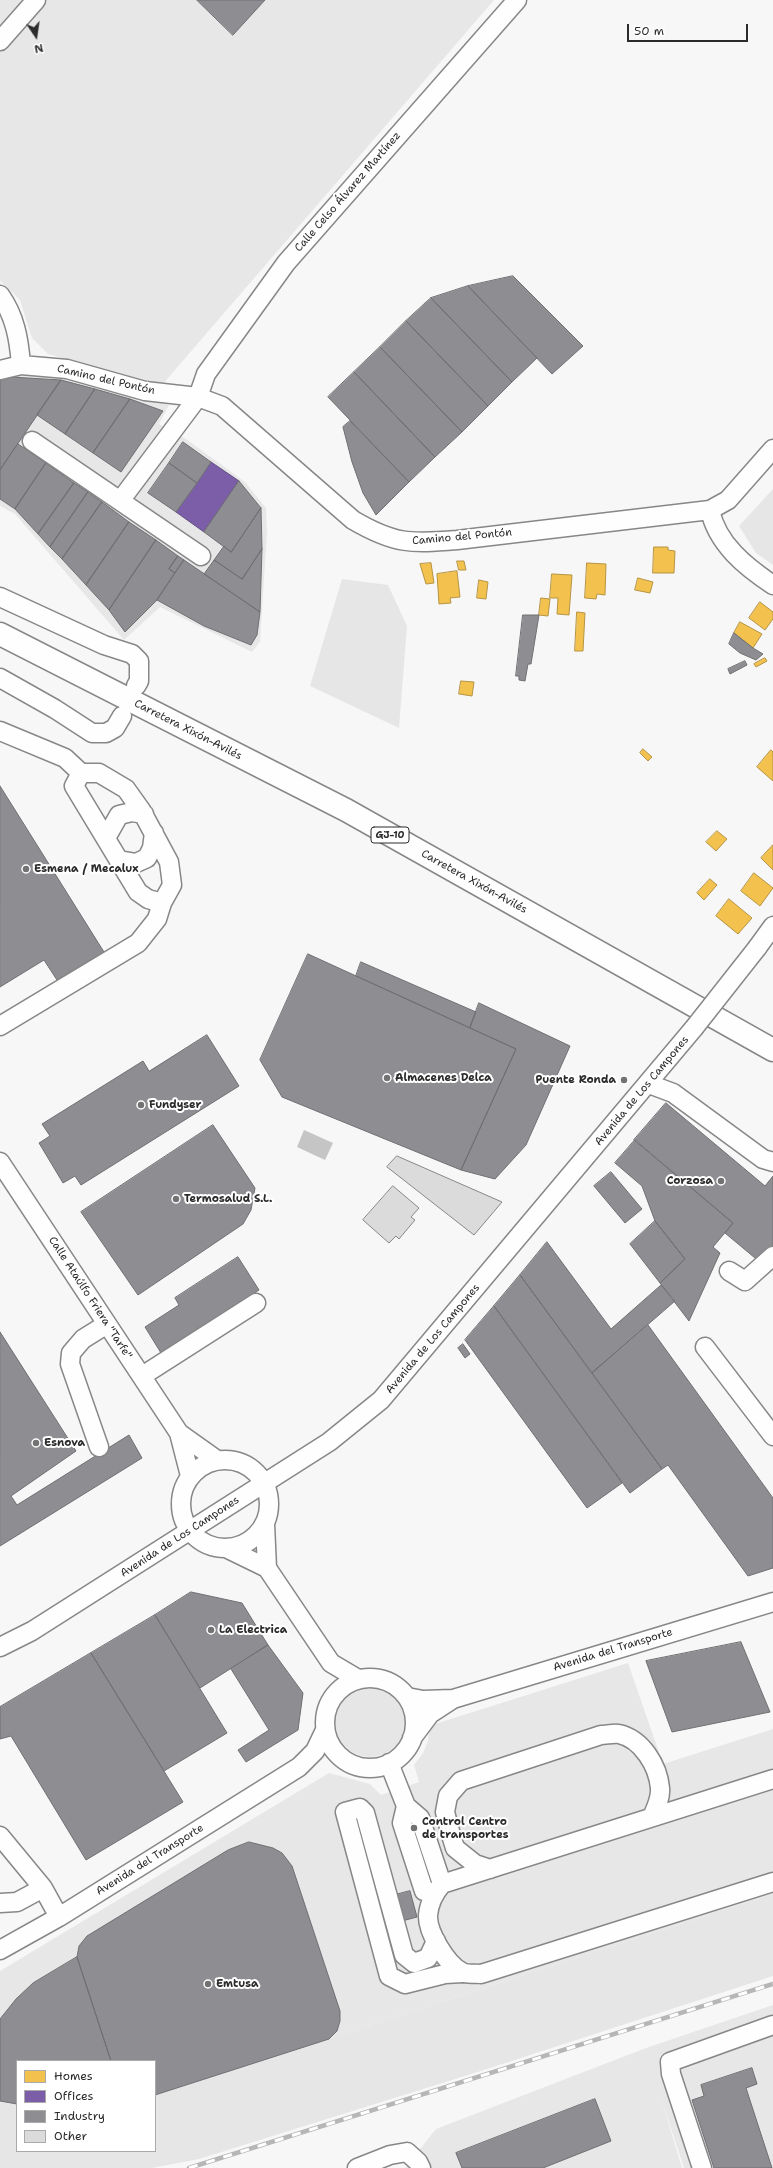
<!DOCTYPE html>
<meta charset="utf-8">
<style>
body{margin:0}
#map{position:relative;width:773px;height:2168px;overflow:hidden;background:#f7f7f7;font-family:"Shantell Sans",sans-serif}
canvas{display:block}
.legend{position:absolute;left:16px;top:2060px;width:140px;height:92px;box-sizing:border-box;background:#fff;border:1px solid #aaa;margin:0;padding:5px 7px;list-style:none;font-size:12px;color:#2b2b2b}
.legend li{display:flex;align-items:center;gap:8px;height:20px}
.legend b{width:20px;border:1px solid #aaa}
.north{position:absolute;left:16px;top:16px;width:40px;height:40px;-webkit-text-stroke:3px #fff;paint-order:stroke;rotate:167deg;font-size:11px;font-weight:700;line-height:16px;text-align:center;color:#2b2b2b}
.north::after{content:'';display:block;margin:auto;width:14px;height:18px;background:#2b2b2b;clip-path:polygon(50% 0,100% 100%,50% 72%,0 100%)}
.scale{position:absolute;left:627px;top:24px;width:121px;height:18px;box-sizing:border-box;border:2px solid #2b2b2b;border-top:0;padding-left:5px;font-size:12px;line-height:14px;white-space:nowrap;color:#2b2b2b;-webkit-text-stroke:3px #fff;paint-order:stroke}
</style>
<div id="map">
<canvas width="773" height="2168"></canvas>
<ul class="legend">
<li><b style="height:11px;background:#f2c14e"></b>Homes</li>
<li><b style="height:11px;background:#7b5ea7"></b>Offices</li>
<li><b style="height:11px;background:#8d8d92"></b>Industry</li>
<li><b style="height:11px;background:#dbdbdb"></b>Other</li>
</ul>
<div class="north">N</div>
<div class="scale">50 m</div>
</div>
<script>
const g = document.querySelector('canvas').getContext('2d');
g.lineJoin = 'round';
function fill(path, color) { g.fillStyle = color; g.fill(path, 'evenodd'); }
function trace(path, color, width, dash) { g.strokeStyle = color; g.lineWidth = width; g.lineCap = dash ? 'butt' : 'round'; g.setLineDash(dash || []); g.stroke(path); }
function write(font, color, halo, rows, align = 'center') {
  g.font = font + ' "Shantell Sans",sans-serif'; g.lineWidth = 4; g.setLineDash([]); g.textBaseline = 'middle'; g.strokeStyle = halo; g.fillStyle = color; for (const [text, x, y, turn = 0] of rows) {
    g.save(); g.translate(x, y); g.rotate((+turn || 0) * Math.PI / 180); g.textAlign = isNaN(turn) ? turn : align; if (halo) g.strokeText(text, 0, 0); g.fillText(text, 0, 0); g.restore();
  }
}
fill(new Path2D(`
 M0,0H494L162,385L48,354L32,338L20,300L0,281Z
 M19,374L64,378L169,405L159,424L186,439L245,482L266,508L267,532L260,642L252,652L160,607L124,640L15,514L0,506V376Z
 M628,1663L663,1764L773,1729V1894L155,2095V2061H17V2104L0,2101V1971L329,1773L370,1784L381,1795L419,1782L414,1765L423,1753L428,1741L429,1730L435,1724Z
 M773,2005V2168H684L661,2098L682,2168H405L436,2129L646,2048Z`), '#e7e7e7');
fill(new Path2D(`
 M773,489V565L756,553L739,526Z
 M342,579L388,585L407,626L399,728L310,686Z
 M335 1722a35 35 0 1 1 70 0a35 35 0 1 1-70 0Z
 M773,1894V1976L484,2070L199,2159L152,2168H0V2101L17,2104V2151H155V2095Z`), '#e6e6e6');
fill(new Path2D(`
 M304,1130L333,1143L325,1160L297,1147Z`), '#c5c5c5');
const homes = new Path2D(`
 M654,547H668V550L675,551L674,573H653Z
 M457,561H464L466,570H459Z
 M431,563L434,583L426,584L420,564Z
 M587,563L606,564L605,595L597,594L596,599L585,598Z
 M457,571L460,597L450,598L451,603L439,604L437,574Z
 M552,574L572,575L569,615L557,614L558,598H550Z
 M638,578L653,582L650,593L635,590Z
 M479,580L488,582L486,599L477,598Z
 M541,598L550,599L548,616L539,615Z
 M760,602L773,612V619L765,630L749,618Z
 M577,612L585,613L583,651H575Z
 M740,622L762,634L753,648L734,633Z
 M765,658L767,661L756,667L754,664Z
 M461,681L474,682L472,696L459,694Z
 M643,749L652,757L648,761L640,753Z
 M771,750L773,752V781L757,767Z
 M717,831L727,839L716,851L706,842Z
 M773,845V870L761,858Z
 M754,873L773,888L760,906L741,891Z
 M710,879L717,885L704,900L697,893Z
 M729,899L752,918L738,934L716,916Z`);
fill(homes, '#f2c14e');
trace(homes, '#b69444', 1);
const offices = new Path2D(`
 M211,462L239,481L204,532L176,512Z`);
fill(offices, '#7b5ea7');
trace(offices, '#634f82', 1);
const industry = new Path2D(`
 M197,0H265L233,35Z
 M513,276L583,346L552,374L468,286Z
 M468,286L537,358L512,382L431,298Z
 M431,298L512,382L488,406L406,321Z
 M406,321L488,406L462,432L380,347Z
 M380,347L462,432L435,457L354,372Z
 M354,372L435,457L409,482L328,397Z
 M11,377L61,380L0,470V379Z
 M61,380L95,389L65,434L37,415Z
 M95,389L130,399L93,453L65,434Z
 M130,399L163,411L121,472L93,453Z
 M350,421L409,482L376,515L363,493L352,462L343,427Z
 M183,442L211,462L197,483L169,463Z
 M18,444L46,463L15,509L0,499V470Z
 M46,463L74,483L38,534L15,509Z
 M169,463L197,483L176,512L148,493Z
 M239,481L261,508L231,552L204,532Z
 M74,483L88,492L50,547L38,534Z
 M88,492L102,502L62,559L50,547Z
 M102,502L129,522L86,585L62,559Z
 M261,508L262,549L242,579L214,560L224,546L231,552Z
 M129,522L156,540L109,610L86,585Z
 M156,540L178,556L169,569L175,573L157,600L125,632L109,610Z
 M262,549L260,612L204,574L214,560L242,579Z
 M178,556L184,560L175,573L169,569Z
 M184,560L260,612L257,635L251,645L204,626L157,600Z
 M523,615H539L531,664H528L525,681L519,680V676H516Z
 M734,633L753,648L763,654L756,660L740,653L729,644Z
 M745,661L747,665L730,674L728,669Z
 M0,786L104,952L57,980L44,960L0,987Z
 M308,954L516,1049L461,1170L282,1097L260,1060Z
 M361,962L476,1012L470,1028L356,976Z
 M479,1003L570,1046L526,1145L495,1179L461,1170L516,1049L470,1028Z
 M207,1035L239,1086L81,1185L75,1176L63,1183L39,1143L50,1136L42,1124L143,1061L149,1071Z
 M666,1103L765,1186L773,1176V1250L761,1263L725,1233L733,1223L634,1140Z
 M213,1125L255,1188L251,1210L243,1224L138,1295L81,1212Z
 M635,1140L733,1223L713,1247L720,1253L689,1321L660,1283L685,1259L655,1221L642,1186L615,1163Z
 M611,1172L642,1209L625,1223L594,1186Z
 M655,1221L685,1259L660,1283L630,1244Z
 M547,1242L611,1329L661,1285L675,1301L592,1373L520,1275Z
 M238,1257L259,1290L161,1353L145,1327L179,1305L175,1298Z
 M520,1275L662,1469L630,1493L494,1306Z
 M494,1306L622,1483L587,1508L465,1340Z
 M648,1325L773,1498V1568L748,1576L668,1465L662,1469L592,1373Z
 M0,1332L76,1451L11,1496L17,1505L129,1435L142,1458L0,1546Z
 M463,1344L470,1354L465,1358L458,1348Z
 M191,1592L242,1603L268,1645L200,1688L155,1615Z
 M155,1615L227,1733L164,1771L91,1653Z
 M741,1642L770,1712L672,1732L646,1661Z
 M268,1645L303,1693L298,1730L246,1762L238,1750L269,1730L231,1669Z
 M91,1653L183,1802L86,1860L11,1736L0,1739V1707Z
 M249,1842L273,1848L282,1853L292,1866L340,2011V2021L337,2031L329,2039L155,2095V2061H111L77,1957L79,1946L87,1936L228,1850Z
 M410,1891L417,1917L402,1921L395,1895Z
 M77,1957L111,2061H17V2104L0,2101V2019L16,1999L33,1983Z
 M752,2068L757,2084L746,2088L772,2168H714L692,2100L704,2096L701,2085Z
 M595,2099L611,2141L543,2168H462L456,2153Z`);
fill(industry, '#8d8d92');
trace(industry, '#707073', 1);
const building = new Path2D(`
 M397,1156L502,1202L474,1235L387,1167Z
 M393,1186L419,1208L411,1217L415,1220L399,1239L396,1236L389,1243L363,1220Z`);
fill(building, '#dbdbdb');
trace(building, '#878787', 1);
const minor = new Path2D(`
 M0,41L36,0
 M0,295C15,316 19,339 21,365
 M0,370L21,365L67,369L145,391L198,397L222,406L353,520C394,544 410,544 457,540L710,510C717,544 746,567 773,585
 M32,441L201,556
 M120,501L198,397L206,374L286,263L517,0
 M710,510L728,500L773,449
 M0,597L104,645L132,654L139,661V681L136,686
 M0,678L55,709L92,733H106L115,728L122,716
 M0,731L65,758L81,773
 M106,838L119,815L132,812L144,814
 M119,860L136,863L147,858L152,848L154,833
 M757,948L773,926
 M0,1026L138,943L157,919L162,903L172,885L169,862L141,810L126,789L99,773H81L74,786L138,892L148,899L162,903
 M649,1084L673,1093L763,1159L773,1162
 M0,1162L179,1433L190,1476
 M729,1271L745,1281L773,1256
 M705,1347L773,1436
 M142,1376L256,1303
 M179,1433L217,1460
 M99,1447L70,1364L71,1353L83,1339L107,1324
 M181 1504a44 44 0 1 1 88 0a44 44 0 1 1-88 0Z
 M265,1524L267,1568
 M228,1549L267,1568L331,1663L358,1679
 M0,1647L32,1631L329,1442L381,1400L694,1028
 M325 1723a45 45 0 1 1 90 0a45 45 0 1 1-90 0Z
 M407,1697L423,1700L453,1699L773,1602
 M412,1738L430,1714L453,1699
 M389,1763L406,1806L402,1823L424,1891L435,1893
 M773,1779L442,1884C435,1892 429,1904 428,1915C427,1932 447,1965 462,1972C467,1975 475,1973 481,1974L773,1882
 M406,1806L420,1818L442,1884
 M0,1836L43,1888
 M490,1869L475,1864L455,1848L451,1835L445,1812L448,1796L461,1781L601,1735C606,1735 614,1733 619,1734C642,1739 658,1766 660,1788C661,1798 656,1808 652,1817
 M0,1903L17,1902L43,1888L59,1917
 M436,1941L428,1958L414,1963L404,1955L365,1813L360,1808L345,1812L389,1976L405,1984L445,1974L463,1973
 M0,1950L59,1917L299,1767L315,1751L325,1730
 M357,2168L390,2155L407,2152L418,2162L421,2168
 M702,2168L671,2074L670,2062L773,2025`);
const highway = new Path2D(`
 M0,634L346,810L773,1050`);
trace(minor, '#878787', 21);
trace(highway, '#878787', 25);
trace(minor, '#fefefe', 18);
trace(highway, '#fefefe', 22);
const rail = new Path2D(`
 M189,2168L773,1984`);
trace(rail, '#b6b6b6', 4.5);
trace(rail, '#fff', 3, [9]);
const minorBridge = new Path2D(`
 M694,1028L757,948`);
trace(minorBridge, '#878787', 21, []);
trace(minorBridge, '#fefefe', 18);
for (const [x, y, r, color] of [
 [26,869,4,"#727272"],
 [387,1078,4,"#727272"],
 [624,1080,4,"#727272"],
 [141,1105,4,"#727272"],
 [721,1181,4,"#727272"],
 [176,1199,4,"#727272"],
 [36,1443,4,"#727272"],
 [211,1630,4,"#727272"],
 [414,1828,4,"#727272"],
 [208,1984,4,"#727272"]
]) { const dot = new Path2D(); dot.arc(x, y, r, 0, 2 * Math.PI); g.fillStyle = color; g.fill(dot); trace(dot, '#fff', 1.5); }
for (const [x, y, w] of [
 [390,835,38]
]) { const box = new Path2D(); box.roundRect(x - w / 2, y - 8, w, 16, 3); g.fillStyle = '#fff'; g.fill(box); trace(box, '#2b2b2b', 1); }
write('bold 10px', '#2b2b2b', null, [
 ["GJ-10",390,835]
]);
write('11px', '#2b2b2b', '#fff', [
 ["Calle Celso Álvarez Martínez",348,192,-49],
 ["Camino del Pontón",106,380,13],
 ["Camino del Pontón",462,537,-5],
 ["Carretera Xixón-Avilés",188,730,27],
 ["Carretera Xixón-Avilés",474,882,29],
 ["Avenida de Los Campones",642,1091,-50],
 ["Calle Ataúlfo Friera \"Tarfe\"",90,1298,57],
 ["Avenida de Los Campones",433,1339,-50],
 ["Avenida de Los Campones",180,1537,-33],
 ["Avenida del Transporte",613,1650,-17],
 ["Avenida del Transporte",150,1860,-32]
]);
write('bold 11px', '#2b2b2b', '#fff', [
 ["Esmena / Mecalux",34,869],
 ["Almacenes Delca",395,1078],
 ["Puente Ronda",616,1080,"right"],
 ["Fundyser",149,1105],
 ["Corzosa",713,1181,"right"],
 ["Termosalud S.L.",184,1199],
 ["Esnova",44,1443],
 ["La Electrica",219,1630],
 ["Control Centro",422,1822],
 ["de transportes",422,1835],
 ["Emtusa",216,1984]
], 'left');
</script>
